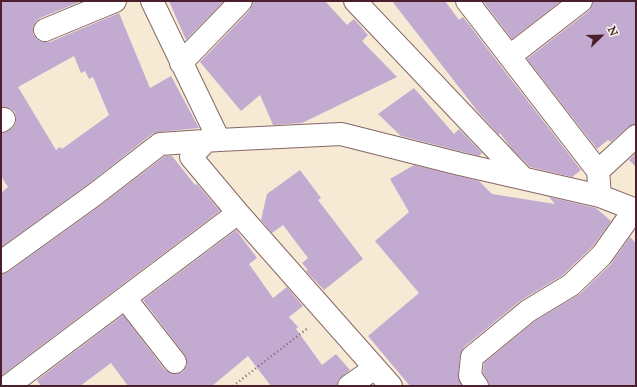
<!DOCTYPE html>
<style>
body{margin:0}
#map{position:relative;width:637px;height:387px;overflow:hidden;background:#f6ead5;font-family:"IM FELL Great Primer",serif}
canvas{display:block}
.frame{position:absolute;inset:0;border:2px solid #4a1f2b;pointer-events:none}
.north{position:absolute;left:581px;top:16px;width:40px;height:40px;-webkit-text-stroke:3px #fbf7ec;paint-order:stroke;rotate:67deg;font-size:11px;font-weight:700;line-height:16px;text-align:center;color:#4a1f2b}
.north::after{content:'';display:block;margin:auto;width:14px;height:18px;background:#4a1f2b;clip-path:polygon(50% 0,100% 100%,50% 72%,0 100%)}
</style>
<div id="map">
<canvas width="637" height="387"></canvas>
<div class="frame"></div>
<div class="north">N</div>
</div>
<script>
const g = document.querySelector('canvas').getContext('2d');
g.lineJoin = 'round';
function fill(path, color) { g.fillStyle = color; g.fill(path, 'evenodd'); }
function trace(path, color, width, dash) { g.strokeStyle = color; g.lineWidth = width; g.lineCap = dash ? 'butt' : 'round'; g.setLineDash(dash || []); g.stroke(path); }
fill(new Path2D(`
 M1,1H82L40,18L35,22L33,28V34L37,40L44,42H50L119,13L150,88L171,76L199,128L159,132L152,134L87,185L1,247V193L8,187L1,176V133L11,129L15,125L16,119L15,112L10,108L1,107ZM74,56L81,73L85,71L89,79L93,77L109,115L62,149L60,147L56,150L18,87Z
 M169,1H224L186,40Z
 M253,1H325L347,25L354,19L368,35L362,41L397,77L302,123L273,125L260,95L241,111L200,62L250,10L253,4Z
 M392,1H445L459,20L463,17L581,170L572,177L530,167L511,148L500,133L499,135L479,113Z
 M483,1H561L512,39Z
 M593,1H636V124L628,127L611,142L608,140L597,149L527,59L589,11L592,6Z
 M414,88L454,134L459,129L482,153L479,156L401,136L378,114Z
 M636,153V167L629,160Z
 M165,156H172L195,185L197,184L220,211L1,376V274L8,272L101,205Z
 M414,165L479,181L492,194L555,204L549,197L596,208L611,221L592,247L563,275L520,301L464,347L460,356L458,375L462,386H410L368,336L419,293L375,241L409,212L390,179Z
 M300,170L321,198L318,200L363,259L324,290L306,271L308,270L302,263L308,258L283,225L272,233L261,220L267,194Z
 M236,230L257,258L249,264L273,298L287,287L303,306L289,317L298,327L296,329L322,365L336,354L350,370L338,380L337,386H271L248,356L212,386H128L111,363L80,386H41L37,380L123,315L165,370L170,373L176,374L183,372L187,366V361L185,355L143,300Z
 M630,237L636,243V386H489L487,379L483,373L484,363L535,321L580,294L611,264Z`), '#c3aad1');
const minor = new Path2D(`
 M152,1L219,140
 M355,1L523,178
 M467,1L598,171L600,196
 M45,30L115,1
 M510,56L581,1
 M181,63L241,1
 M1,121L4,119
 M207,140L191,157L238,213L391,386
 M598,171L636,136
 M1,262L94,195L160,144L219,140L341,134L460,164L600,196L636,210
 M125,298L175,362
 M8,386L238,213
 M349,386L375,368
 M477,386L470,376L472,357L528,311L571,285L602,255L634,210`);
trace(minor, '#866666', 24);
trace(new Path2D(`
 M233,386L308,328`), '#866666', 2.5, [1, 3]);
trace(minor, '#fff', 22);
</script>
